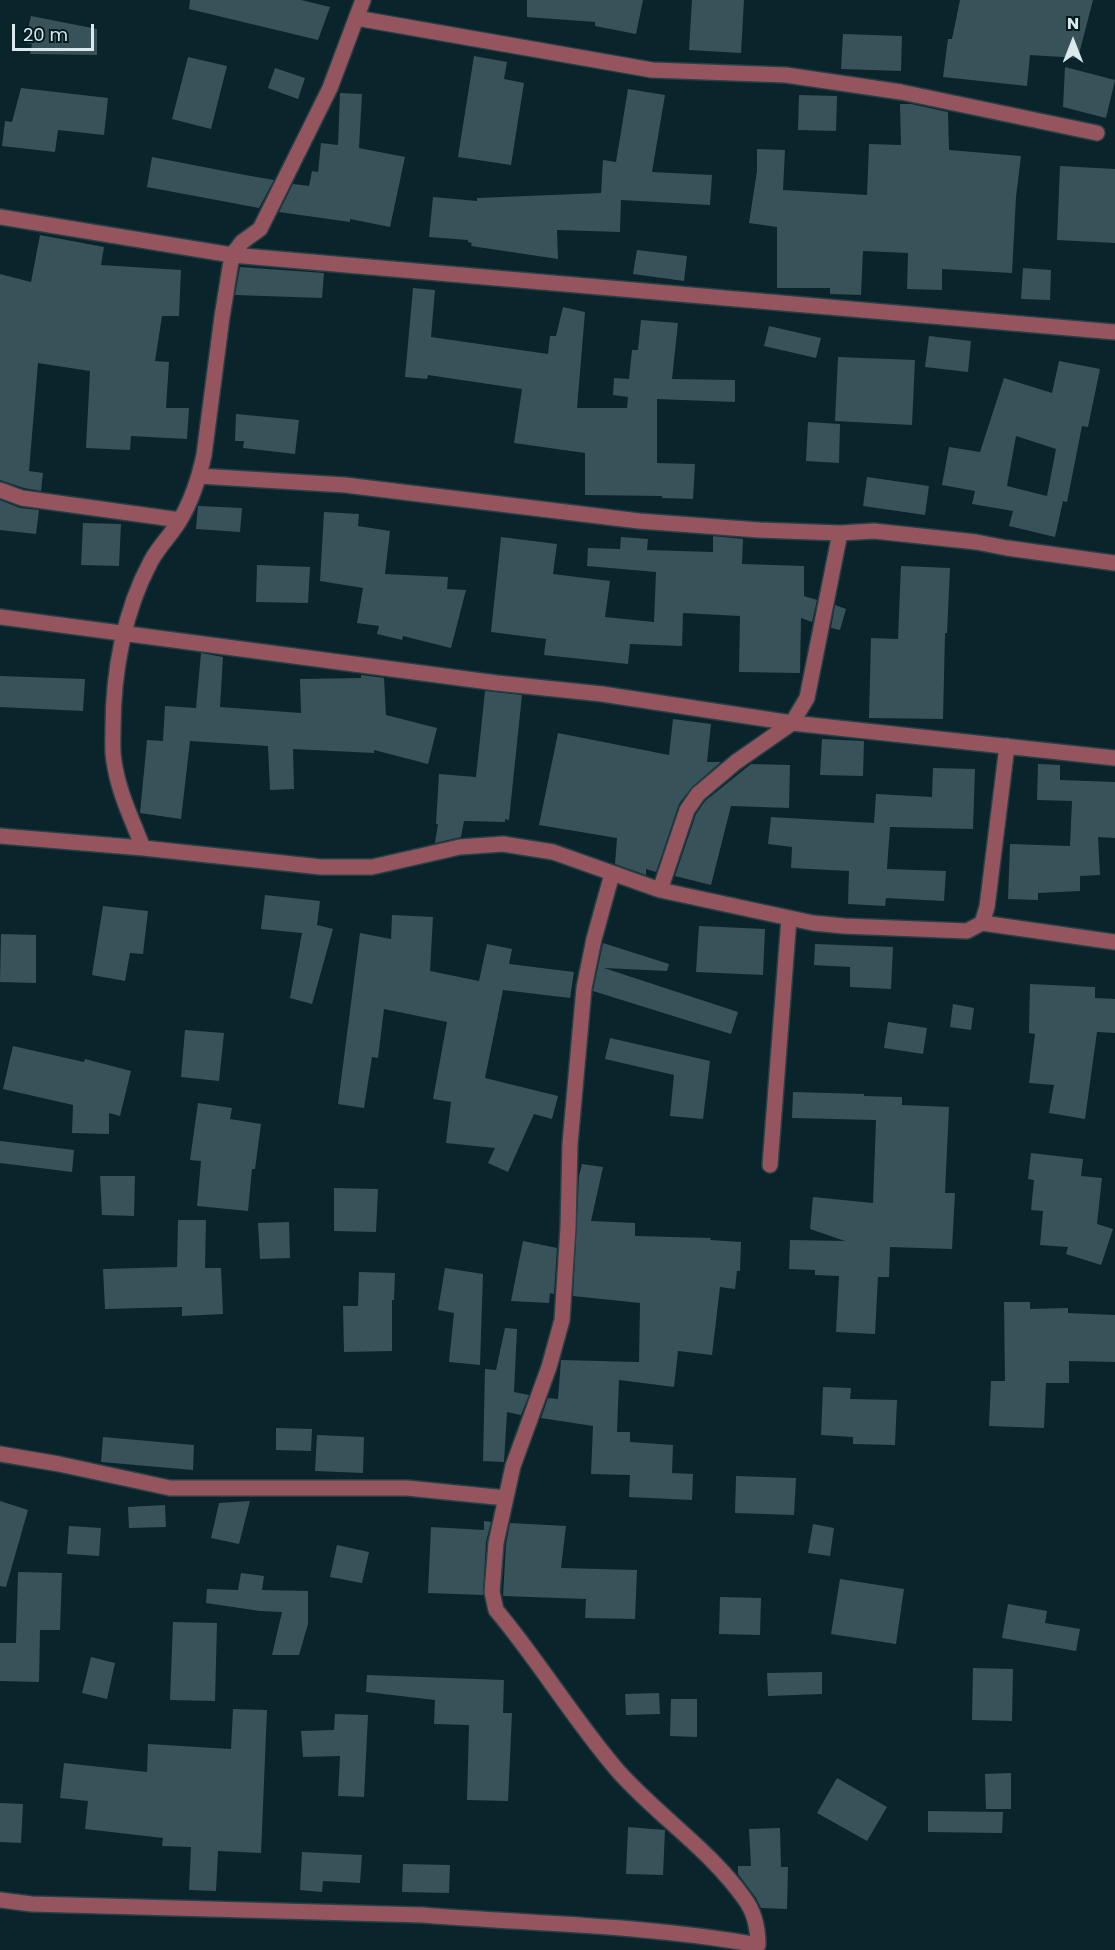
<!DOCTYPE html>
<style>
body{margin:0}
#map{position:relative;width:1115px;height:1950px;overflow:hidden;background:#0a242b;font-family:Poppins,sans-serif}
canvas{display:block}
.north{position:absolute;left:1043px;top:12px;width:60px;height:60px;-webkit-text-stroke:4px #021b21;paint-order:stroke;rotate:0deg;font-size:16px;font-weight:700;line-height:24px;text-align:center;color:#dae9ed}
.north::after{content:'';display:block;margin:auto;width:21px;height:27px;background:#dae9ed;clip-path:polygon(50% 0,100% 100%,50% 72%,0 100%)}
.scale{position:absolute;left:12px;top:24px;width:82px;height:27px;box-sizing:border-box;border:3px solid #dae9ed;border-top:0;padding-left:8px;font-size:18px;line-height:21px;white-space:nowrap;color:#dae9ed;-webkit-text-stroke:4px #021b21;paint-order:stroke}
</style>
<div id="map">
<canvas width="1115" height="1950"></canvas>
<div class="north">N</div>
<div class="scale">20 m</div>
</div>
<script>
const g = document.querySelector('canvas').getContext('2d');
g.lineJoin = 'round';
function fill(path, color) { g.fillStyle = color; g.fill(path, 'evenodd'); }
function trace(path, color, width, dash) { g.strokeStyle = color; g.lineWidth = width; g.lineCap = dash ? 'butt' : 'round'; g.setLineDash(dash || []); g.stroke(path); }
fill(new Path2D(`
 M190,0H301L330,7L318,40L189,9Z
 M527,0H643L636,34L595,26V22L527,17Z
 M692,0H744L741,53L689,50Z
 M960,0H1093L1078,58L1030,55L1027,86L943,77L948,39H952Z
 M31,16L97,29V55L30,54L32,44L25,43Z
 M843,34L902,36L901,71L841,69Z
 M474,56L507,62L504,79L524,83L511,165L458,157Z
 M188,57L227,66L211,129L172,119Z
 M1065,67L1115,80L1106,118L1063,107Z
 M275,68L305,78L298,99L268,88Z
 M21,88L108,98L104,135L58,130L55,152L2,146L5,121L12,122Z
 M628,89L665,95L652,172L712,175L710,205L621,200L620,232L557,230L558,259L471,246L472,243L468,242V240L429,237L433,197L477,201V198L601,193L603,160L616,162Z
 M340,93L362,94L359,148L405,157L390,227L350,219V222L279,212L293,184L309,186L312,171L318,172L321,143L338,145Z
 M799,95L837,96L836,131L798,130Z
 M900,104H911L948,112L949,150L1021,156L1016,197L1012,273L942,269V290L907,289L908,253L863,251L861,295L830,294V288H777V227L749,223L757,171V149L785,150L783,190L867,195L869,144L901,145Z
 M152,157L245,175L274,180L259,208L147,187Z
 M1060,166L1115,169V243L1057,240Z
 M40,235L104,247L101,265L181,270L179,316H162L155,361L169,362L166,408H189L187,439L131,436L130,450L86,448L90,371L38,363L29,471L43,473L41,491L24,488L0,480V274L31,282Z
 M637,250L687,256L684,281L633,274Z
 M240,267L324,273L322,298L235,295Z
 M1023,268L1051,270L1050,300L1021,299Z
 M413,288L435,290L431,337L548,354L550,336H556L563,307L585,312L577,408H627L628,397L613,395L614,378L629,379L632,350H638L641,320L678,323L672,379L735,380V402L657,399V463L695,464L693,499L662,498V496L585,495V453L514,443L522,389L428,375L427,379L405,377Z
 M769,326L821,338L816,358L764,346Z
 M929,336L971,341L968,372L925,367Z
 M838,357L915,360L912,425L835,421Z
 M1059,361L1100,369L1088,427L1082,426L1067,502L1063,501L1055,537L1009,526L1013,511L972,504L975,491L942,485L949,447L980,452L1004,378L1052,393ZM1016,436L1056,449L1047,496L1007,486Z
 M236,414L299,420L295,454L243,448L244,441H235Z
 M808,422L840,424L839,463L806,461Z
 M867,477L929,486L925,515L863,506Z
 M0,500L20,508L39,510L36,534L0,530Z
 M198,506L242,508L240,532L196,529Z
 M324,512L359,514L358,526L390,531L385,574L448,577L447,589L466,590L451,648L403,636L402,640L377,634L379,626L357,623L363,588L320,581Z
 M83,523L121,524L119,566L81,565Z
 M713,536L743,539L742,564L804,566V596L817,600L812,622L801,618L800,673L739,672L740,616L683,613L682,646L630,644L628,664L544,655L546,639L491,632L501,537L557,544L553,574L610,581L605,617L654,622L656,572L587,566L588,548L620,549L621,537L648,539L647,550L713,552Z
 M257,565L310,567L308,603L256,602Z
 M901,566L950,568L947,633H945L943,719L869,718L871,638L898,639Z
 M835,605L846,609L840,630L831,628Z
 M201,653L223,657L220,707L301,713L300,679L361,678V675L384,678L386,715L437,728L428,764L374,750V753L293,749L294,789L270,790L268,746L190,741L181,819L140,813L147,740L163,741L165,706L196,708Z
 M0,676L85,679L83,711L0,707Z
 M485,691L522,695L509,820L505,819V822L464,821L461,837L435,843L438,824H436L439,774L476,777Z
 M673,719L711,724L707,762H721L692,787L679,804L656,872L646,869V875L615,864L617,838L539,825L558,733L669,755Z
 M822,739L864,741L863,776L820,775Z
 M751,764L790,765L789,808L731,806L711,885L675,876L696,814L705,801Z
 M1038,764L1060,765V780L1115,782V838L1098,837L1100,875L1080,876V891L1038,893V900L1008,899L1010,844L1070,846L1072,801L1037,800Z
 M933,768L975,769L973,829L890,827L887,869L946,871L944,901L886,898L885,906L848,904L849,871L791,868L792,847L768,844L771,817L874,823L876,794L932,797Z
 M265,895L320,901L317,925L333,929L312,1004L290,998L302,933L261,929Z
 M103,906L148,911L143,954L130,953L125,981L92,975Z
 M392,915L433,917L430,971L479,981L487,944L512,949L509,964L574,972L570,998L503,990L485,1078L558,1096L552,1119L534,1114L508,1172L488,1163L495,1148L446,1143L451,1102L433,1099L447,1022L384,1009L378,1058L372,1057L364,1108L338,1104L360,933L391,939Z
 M699,926L765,929L763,975L696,972Z
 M1,934L36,935V983L0,982Z
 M603,943L669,964L667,971L604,968L738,1012L731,1034L593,991Z
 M815,944L893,947L891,989L850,987V967L814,965Z
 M1030,984L1095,987V998L1115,999V1033L1097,1032L1085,1119L1049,1113L1054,1085L1029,1083L1035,1034L1029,1033Z
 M953,1004L974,1008L971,1030L950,1027Z
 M888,1022L927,1028L923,1054L884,1048Z
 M185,1030L224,1033L219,1081L181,1077Z
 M610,1038L710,1061L703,1119L670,1116L674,1075L605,1059Z
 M13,1046L84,1062L85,1059L131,1071L120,1116L109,1113V1134L72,1133L73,1105L3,1089Z
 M793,1092L864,1094V1096L902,1097V1105L949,1107L945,1193H955L952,1249L890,1247L889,1277H878L875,1334L836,1332L839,1276L815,1275V1270L789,1269L790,1240L845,1241L810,1229L813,1197L873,1203L876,1120L792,1118Z
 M198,1103L232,1108L230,1119L261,1124L255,1169H252L248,1211L197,1206L201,1161L190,1160Z
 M0,1141L74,1150L72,1172L0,1163Z
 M1031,1153L1083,1159L1081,1176L1102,1178L1097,1224L1113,1229L1101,1265L1066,1254L1068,1247L1040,1245L1043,1211L1031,1210L1034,1180L1028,1179Z
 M582,1164L603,1167L591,1221L635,1223V1236L711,1238L710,1240L741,1242L740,1271H737L735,1289L720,1287L712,1355L678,1351L674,1387L619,1380L617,1432H630V1442L673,1445L672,1473L693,1474L692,1500L629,1497L630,1475L591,1474L593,1426L541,1418L548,1398L558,1399L561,1360L639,1362L640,1303L573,1296L579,1176Z
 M100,1176H135L134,1216L102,1215Z
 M334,1188L378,1189L376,1232L334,1231Z
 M178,1220H206L205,1268H221L223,1314L182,1316V1307L105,1309L103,1269L177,1267Z
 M289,1222L290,1258L260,1259L258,1223Z
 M523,1241L557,1248L554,1294L550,1293L549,1303L511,1301Z
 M445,1268L483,1274L480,1365L449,1362L454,1313L438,1310Z
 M359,1272L395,1273L394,1300H392V1351L344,1352L343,1306H358Z
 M1004,1302H1030V1309L1068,1308V1313L1115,1315V1362L1069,1361V1383H1046L1044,1428L989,1426L991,1381H1005Z
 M505,1328L517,1329L514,1392L529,1395L521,1415L507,1412L504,1462L483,1461L485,1369L496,1370Z
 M823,1387L851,1388L850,1399L897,1400L895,1445L853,1444V1437L821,1435Z
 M276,1428L312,1429L311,1451L276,1450Z
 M317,1435L364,1437L363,1473L315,1471Z
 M103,1437L194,1445L193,1470L101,1462Z
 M736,1476L796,1478L794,1515L735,1513Z
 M0,1501L28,1510L6,1587L0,1586Z
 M250,1501L239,1544L211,1538L219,1503Z
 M165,1505L166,1527L129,1528L128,1507Z
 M484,1521L491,1522L486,1542L483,1595L428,1593L431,1527L484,1530Z
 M510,1523L566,1526L561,1568L637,1570L635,1619L585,1618L586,1599L503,1596L506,1544Z
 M813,1524L834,1528L830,1556L808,1553Z
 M69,1526L101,1528L99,1556L67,1554Z
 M337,1545L369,1552L362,1583L330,1577Z
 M18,1572L62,1573L60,1630H40L39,1682L0,1681V1643H16Z
 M241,1573L264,1576L262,1590L308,1591V1624L299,1655H272L282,1612L260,1611L206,1603L207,1589L238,1590Z
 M840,1579L904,1589L896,1644L831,1634Z
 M720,1597L761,1598L760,1635L719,1634Z
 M1008,1604L1047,1611L1045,1623L1080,1629L1076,1651L1002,1638Z
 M173,1622L217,1623L215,1701L170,1700Z
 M91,1657L115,1663L107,1699L82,1693Z
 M973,1668L1013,1669L1012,1721L972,1720Z
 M822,1672V1694L768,1696L767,1673Z
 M367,1675L504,1680L503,1713H512L508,1801L467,1800L469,1725L434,1724L435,1700L366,1692Z
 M659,1693L660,1714L626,1715L625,1694Z
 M671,1699H697V1737L670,1736Z
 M233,1709L267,1710L261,1853L218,1851L216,1891L189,1890L191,1847L162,1846L163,1838L85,1829L88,1801L60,1798L64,1763L147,1772L148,1744L231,1749Z
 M335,1714L368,1715L364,1797L338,1796L340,1756L303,1757L301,1731L334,1730Z
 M1011,1773V1809H986L985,1774Z
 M837,1778L887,1807L867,1841L817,1813Z
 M0,1803L23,1804L21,1843L0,1842Z
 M928,1811L1003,1812L1002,1833L928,1832Z
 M628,1827L665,1830L663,1875L626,1874Z
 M780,1828L781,1867H788L787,1909L761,1908L756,1898L738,1874V1866H751L749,1829Z
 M302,1852L362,1855L360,1883L323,1881L322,1892L300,1890Z
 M403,1864L450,1865L449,1893L402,1892Z`), '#375259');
const minor = new Path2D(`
 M356,18L652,70L786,75L901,92L1097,133
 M0,217L232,255L1115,332
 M199,476L345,485L639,521L759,530L840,533L874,531L976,542L1007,548L1115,563
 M0,490L22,498L180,520
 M0,617L497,683L602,694L792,723L1115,758
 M0,836L143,848L321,867H372L460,847L503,844L553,852L660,890L813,923L844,926L967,931L982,923L987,907L1007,746
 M143,848C132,819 118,791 114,761C112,751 113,739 113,729C113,672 124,611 151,561C159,546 172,534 180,520C192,500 199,478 204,455L222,317L232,255L242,242L260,229L330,88L363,0
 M660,890L687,810L698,794L736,762L792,723L807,698L840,533
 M982,923L1115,942
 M770,1165L789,918
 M0,1454L59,1464L170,1488H407L506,1498
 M0,1900L32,1904L423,1915C535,1924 647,1925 758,1945C758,1929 754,1911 744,1898C709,1849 658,1816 618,1771C574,1720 539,1661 496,1610L492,1592L496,1543L513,1466L549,1367L562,1320L568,1228L570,1144L584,988L594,939L612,874`);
trace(minor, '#274046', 18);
trace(minor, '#94555e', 15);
</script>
